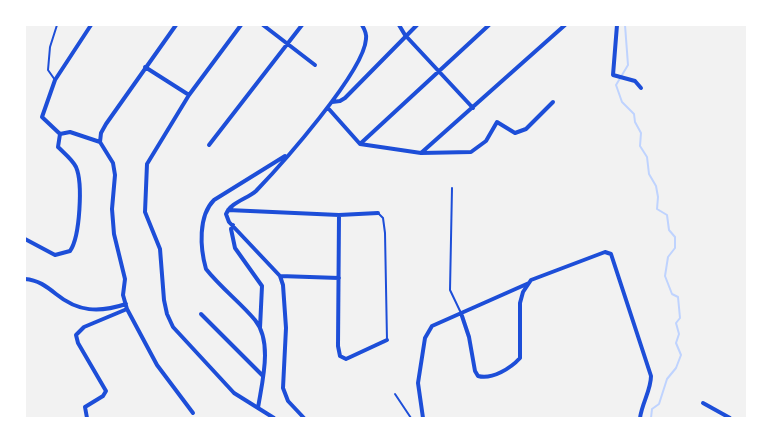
<!DOCTYPE html>
<style>
body{margin:0}
#map{position:relative;width:772px;height:443px;overflow:hidden;background:#f2f2f2;font-family:"Exo 2",sans-serif}
canvas{display:block}
.frame{position:absolute;inset:0;border:26px solid #fff;pointer-events:none}
</style>
<div id="map">
<canvas width="772" height="443"></canvas>
<div class="frame"></div>
</div>
<script>
const g = document.querySelector('canvas').getContext('2d');
g.lineJoin = 'round';
function trace(path, color, width, dash) { g.strokeStyle = color; g.lineWidth = width; g.lineCap = dash ? 'butt' : 'round'; g.setLineDash(dash || []); g.stroke(path); }
trace(new Path2D(`
 M625,25L628,65L616,85L622,102L634,114L635,122L641,133L640,146L647,157L649,174L656,186L658,197L657,209L667,215L669,230L675,237V248L668,257L665,276L672,294L678,297L680,318L676,323L679,334L676,343L681,355L676,368L667,379L659,404L652,409L651,418`), '#bfd3fe', 2);
trace(new Path2D(`
 M55,80L48,70L50,47L57,25
 M452,188L450,290L461,313
 M378,213L383,218L385,233L387,340
 M395,394L411,418`), '#1d4ed8', 2);
trace(new Path2D(`
 M176,25L106,124L101,133L100,142L113,163L115,175L112,209L114,234L125,279L123,295L127,309L157,365L193,413
 M241,25L189,95L147,164L145,212L160,249L164,300L167,314L173,327L234,393L274,418
 M263,25L315,65
 M399,25L405,35L473,108
 M617,25L613,75L635,81L641,88
 M145,67L189,95
 M332,102L340,101L345,98L417,25
 M328,108L360,144L421,153L471,152L486,141L497,122L515,133L526,129L553,102
 M60,134L42,117L55,80L91,25
 M360,144L489,25
 M209,145L302,25
 M421,153L565,25
 M228,210L339,215L378,213
 M339,215L338,346L340,356L346,359L387,340
 M233,225L231,229L235,248L262,286L260,328
 M25,239L55,255L70,251C80,237 83,183 76,167C72,159 64,153 58,147L60,134L70,132L100,142
 M280,276L339,278
 M25,279C38,280 46,286 56,294C78,312 99,313 126,304
 M461,313L469,337L475,371L478,376C492,380 511,368 520,358V303L523,292L531,280L605,252L611,254L651,376C651,390 642,403 640,418
 M201,314L263,376
 M703,403L730,418
 M258,408C262,382 273,342 255,320C240,302 221,288 206,269C200,248 198,216 214,200L285,156
 M87,418L85,407L103,396L106,391L78,343L76,335L84,327L127,309
 M304,418L288,401L283,388L286,328L283,285L280,276L229,222L226,214C231,202 247,199 256,191C281,165 364,72 366,39C367,34 365,30 362,25
 M423,418L418,383L425,338L432,326L529,283`), '#1d4ed8', 4);
</script>
